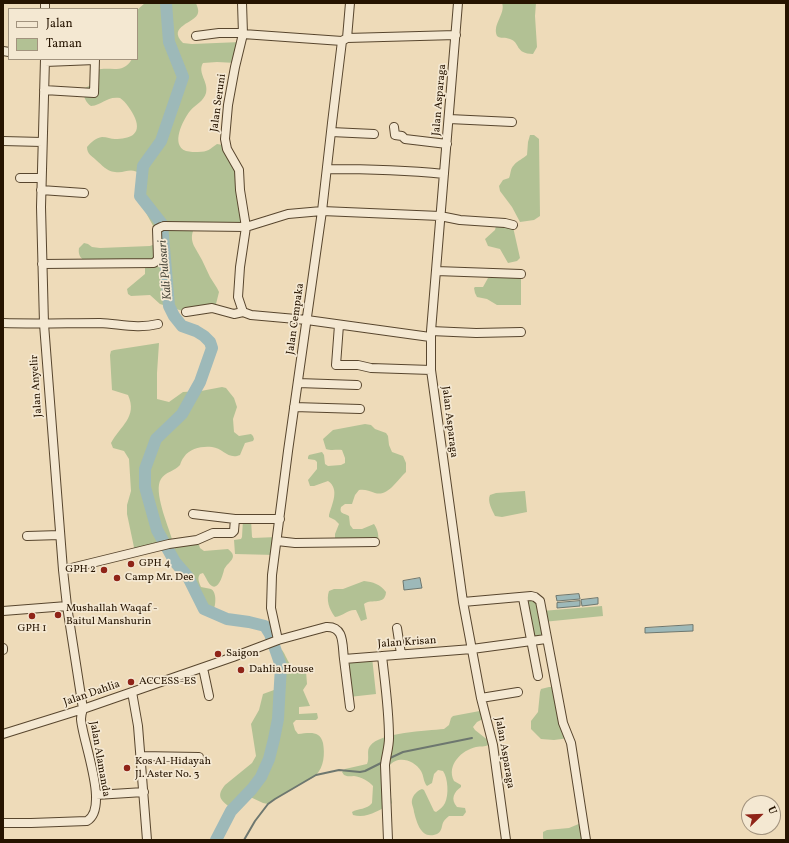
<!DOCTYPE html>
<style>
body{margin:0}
#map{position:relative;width:789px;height:843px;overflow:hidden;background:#eedbb9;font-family:Vollkorn,serif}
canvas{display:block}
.frame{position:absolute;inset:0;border:4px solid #261400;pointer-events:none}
.legend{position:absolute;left:8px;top:8px;width:130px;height:52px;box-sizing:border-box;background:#f4e8d2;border:1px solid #a2937e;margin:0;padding:5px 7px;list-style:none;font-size:12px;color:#261400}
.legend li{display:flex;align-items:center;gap:8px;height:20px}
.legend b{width:20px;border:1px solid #a2937e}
.north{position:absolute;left:741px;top:795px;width:40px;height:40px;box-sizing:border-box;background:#f4e8d2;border:1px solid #a2937e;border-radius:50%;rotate:67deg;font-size:11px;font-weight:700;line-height:16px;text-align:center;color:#261400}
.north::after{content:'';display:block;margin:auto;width:14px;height:18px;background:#8f2418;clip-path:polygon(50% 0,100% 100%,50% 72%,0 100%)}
</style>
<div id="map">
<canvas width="789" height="843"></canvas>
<div class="frame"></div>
<ul class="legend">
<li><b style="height:5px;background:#f4e8d2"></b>Jalan</li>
<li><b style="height:11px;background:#b2c194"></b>Taman</li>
</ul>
<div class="north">U</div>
</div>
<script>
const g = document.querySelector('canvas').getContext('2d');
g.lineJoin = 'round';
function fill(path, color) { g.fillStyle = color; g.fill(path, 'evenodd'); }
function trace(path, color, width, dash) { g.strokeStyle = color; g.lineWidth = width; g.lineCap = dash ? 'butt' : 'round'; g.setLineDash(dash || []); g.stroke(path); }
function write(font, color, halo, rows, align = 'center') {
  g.font = font + ' Vollkorn,serif'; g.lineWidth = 3.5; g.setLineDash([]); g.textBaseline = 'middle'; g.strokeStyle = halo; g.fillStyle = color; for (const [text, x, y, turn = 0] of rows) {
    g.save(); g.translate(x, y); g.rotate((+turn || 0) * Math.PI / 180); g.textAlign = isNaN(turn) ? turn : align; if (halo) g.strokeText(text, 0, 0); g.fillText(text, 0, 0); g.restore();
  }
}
fill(new Path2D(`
 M145,3H196C197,6 199,10 198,13C196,23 166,26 183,43L192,44L241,42L236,63L217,62L203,63C197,73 209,82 206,93C204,101 195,105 190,111C183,120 170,145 186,151C190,152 195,152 198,152C208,152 210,149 217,144L223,145L236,165L246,227H199L193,231C191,237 192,241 194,246L202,260L210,277L217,288L219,292L216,304L212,308L186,312L160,304L150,295L131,296L128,294L127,289L145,274V267L143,263L85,261C80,258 78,254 79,248L84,243L88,244L92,247L100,248L150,246L155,244L157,233L145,211L140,196L142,175C130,166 126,174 115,172C106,171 102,165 96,160C92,156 87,154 87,147C91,142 96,138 102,137C107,137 111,139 115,139C129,139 142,135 135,118C132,111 126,102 120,98C106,96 103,105 91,106C86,103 83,96 83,89L91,85L97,70C110,66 123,75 132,59H137V10Z
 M502,3H536L535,16L537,47L533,54C515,54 520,42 510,39C505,37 501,39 497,36C492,24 506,14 502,3Z
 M530,135H534L539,139L540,216L534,220L520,222L512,207L500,191L499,186L503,180L509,178C511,173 510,169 514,165C518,160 523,159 527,155L528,142Z
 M497,222L513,227L520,258L517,261L508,263L500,249L488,246L485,239L495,230Z
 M521,274V305H497L487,299L477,297L475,293L474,288L475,287H483L488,278L496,275Z
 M159,343L157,373V399L169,402L183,392L201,391L222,387L226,388L234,398L237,407L233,419L234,432L239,436L251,434L253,436L254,439L253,441L245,443L240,455C228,460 223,448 212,447C202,446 190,448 184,457C182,459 181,462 180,465C175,471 165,472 161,479C153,491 168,525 172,539L169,544L135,552L127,514V505L131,491L129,459L124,451L113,448L111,443C120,426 138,417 128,395L112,390L110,355L111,351L114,350Z
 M365,424L371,425L375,429L386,433L388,436L389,445L392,452L403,456L406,463V472C397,480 388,497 375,493C369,491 365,489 359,490L355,495L352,504H345L341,507C339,514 344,513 349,516L350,525L353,529H362L374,524C378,530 379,536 378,542C369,551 348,543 335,541V534L339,524L335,520L329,517V515C332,504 340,489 328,481L314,486H310L308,480L317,469V462L315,460L308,459V457L309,455L322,452L324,455L325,464L328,466L341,465L345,463V458L342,450C337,449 332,451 326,449L323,439L333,430Z
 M525,491L527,512L502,517L495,516C492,510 487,501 490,495L496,493Z
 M243,519H251L252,537L253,538L277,537L275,555L235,554L234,540L241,539L242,537Z
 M198,542L200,548L204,551L228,549C240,558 227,562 224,570C223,574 219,590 212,586C208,584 206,577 203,573L200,574C197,578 199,582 201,587C204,588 208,588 211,589C217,592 216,606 213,611L210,612L204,609L188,577L170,555L176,546Z
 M364,581C373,582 380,584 386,592C385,606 372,598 364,604L367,619L361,621L356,610C348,609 343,616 335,617C329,609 326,600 329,591L334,589H343Z
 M535,597L542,611L602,606L603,616L543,622L546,639L531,641L523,598Z
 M282,650C289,660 287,667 301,667L306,671L307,684L303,690L310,706L299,707V714L317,713L318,718L316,720H296L293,723L295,730L298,734C309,733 320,730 323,743C325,754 324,767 316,775C312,779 306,781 302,783C291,790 278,796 268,804L263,803L246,795L232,809C222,801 215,797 225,785L252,763L256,756L251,724L259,710L263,694L274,690L277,687L278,680L275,656L279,651Z
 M372,657L376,694L349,697L344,659Z
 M549,687H556L569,738L554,740L541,739L531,729V721L538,712L540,692L541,689Z
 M485,710L483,719L477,722L473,727L475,730L489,741V745C484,747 481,746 476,747C462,750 446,765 454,781L461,785V787C454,792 450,799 457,807L465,808L466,812L463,816H449C447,818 445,819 444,821C441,825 443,831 437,834C421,840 417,823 414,812C414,808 411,804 412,800C413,795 417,791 422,789L424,790L434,811L436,812C440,809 443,807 445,803C449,795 448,778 443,771L438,770L434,774L432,783L427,786C423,781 424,776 421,771C414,760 398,755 389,766V785L392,803L391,804C379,810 367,819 353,815L352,812C358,808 367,810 372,803L373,786C369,781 361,777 354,776C350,776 348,777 344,775L342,772L345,769L367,764C370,758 366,751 370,746C380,732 427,731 444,729L449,725L451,718L453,716Z
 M581,823L586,840H544L543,838V832L547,830L569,828Z`), '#b2c194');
const water = new Path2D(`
 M420,578L422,588L404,590L403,581Z
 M579,594L580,599L557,601L556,596Z
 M598,598V604L582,606L581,600Z
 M580,601V606L557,608V603Z
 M693,625V631L645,633V628Z`);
fill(water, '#9db9b9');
trace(water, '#6d776f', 1);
trace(new Path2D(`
 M388,759L403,752L472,738
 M244,840L255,821L268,804L275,799L316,775L339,770L360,772L365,771L383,762`), '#6d776f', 2);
trace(new Path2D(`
 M166,3L169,42L183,77L161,141L143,166L140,196L162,224L169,306L174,316L182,326L196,331L204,336L210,342L212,348L200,382L182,414L156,439L145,469V487L157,530L175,562L188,577L204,609L227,619L249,622L265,626L270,634L281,666L278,719L274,739L269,759L261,777L252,789L231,811L216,840`), '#9db9b9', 12);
const minor = new Path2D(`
 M45,3V9
 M242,3L243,34L235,67L228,105L225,139L227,149L239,170L240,190L246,227L240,267L238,297L243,312L251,315L307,320L430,337
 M458,3L431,331V370L463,602L481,698L493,745L506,840
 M243,34L342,41
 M196,36L219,33H243
 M347,38L456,35
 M3,51L9,52
 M45,62L95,60
 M44,90L94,93L95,59
 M449,119L512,122
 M394,127L395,135L402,136L405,139L447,144
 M331,132L374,134
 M3,141L42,142
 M327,169C366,169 405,170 444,174
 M20,178H41
 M41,190L84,193
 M164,226L246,227L288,214L322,211L440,216L460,220L505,223L513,225
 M42,264L154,263L158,259L157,229L161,227
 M436,271L521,274
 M186,312L212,308L234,314L243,312
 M3,323C35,324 67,323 100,323C120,324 138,329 158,324
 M339,325L336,365H358L371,368L431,370
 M431,331L476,333L521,332
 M298,383L357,385
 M294,407L360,409
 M193,514L235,519H280
 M27,536L60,535
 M277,541L295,543L375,542
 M63,570L169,544L197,540L213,533H232L234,531L235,519
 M523,598L538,676
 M463,602L531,596L535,597L540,601L563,723L571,743L586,840
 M3,611L67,606
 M397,628L401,654
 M278,640L271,608L272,575L288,451L322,211L332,123L342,41L347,38L350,3
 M3,648V650
 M382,656C385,683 389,710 389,738C389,747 386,756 385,765L388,840
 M344,659L350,707
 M203,668L209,696
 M132,692L138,726L147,840
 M481,698L518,692
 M3,734L83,709L233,657L278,640L326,627C345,626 342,645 344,659L472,649L546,639
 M140,756L199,757
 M96,795L144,792
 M3,823H31L87,821C110,808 82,740 81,719C81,716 82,712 83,709L67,606L63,570L44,324L41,207L45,59`);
trace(minor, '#58462e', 10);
trace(minor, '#f4e8d2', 8);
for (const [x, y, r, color] of [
 [131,564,4,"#8f2418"],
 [104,570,4,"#8f2418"],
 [117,578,4,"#8f2418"],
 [58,615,4,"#8f2418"],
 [32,616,4,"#8f2418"],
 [218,654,4,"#8f2418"],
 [241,670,4,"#8f2418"],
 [131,682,4,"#8f2418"],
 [127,768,4,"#8f2418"]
]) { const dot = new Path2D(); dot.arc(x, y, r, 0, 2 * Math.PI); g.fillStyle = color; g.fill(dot); trace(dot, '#f4e8d2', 1.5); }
write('11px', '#261400', '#f4e8d2', [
 ["Jalan Asparaga",440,100,-85],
 ["Jalan Seruni",219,103,-82],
 ["Jalan Cempaka",296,319,-82],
 ["Jalan Anyelir",37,386,-94],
 ["Jalan Asparaga",449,422,83],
 ["Jalan Krisan",407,643,-4],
 ["Jalan Dahlia",92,694,-19],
 ["Jalan Asparaga",504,753,80],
 ["Jalan Alamanda",99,759,80]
]);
write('11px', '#261400', '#f4e8d2', [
 ["GPH 4",139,564],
 ["GPH 2",96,570,"right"],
 ["Camp Mr. Dee",125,578],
 ["Mushallah Waqaf -",66,609],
 ["Baitul Manshurin",66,622],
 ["GPH 1",32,629,"center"],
 ["Saigon",226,654],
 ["Dahlia House",249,670],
 ["ACCESS-ES",139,682],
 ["Kos Al-Hidayah",135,762],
 ["Jl. Aster No. 3",135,775]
], 'left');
write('italic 12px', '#504e41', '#f4e8d2', [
 ["Kali Pulosari",166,270,-95]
]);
</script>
